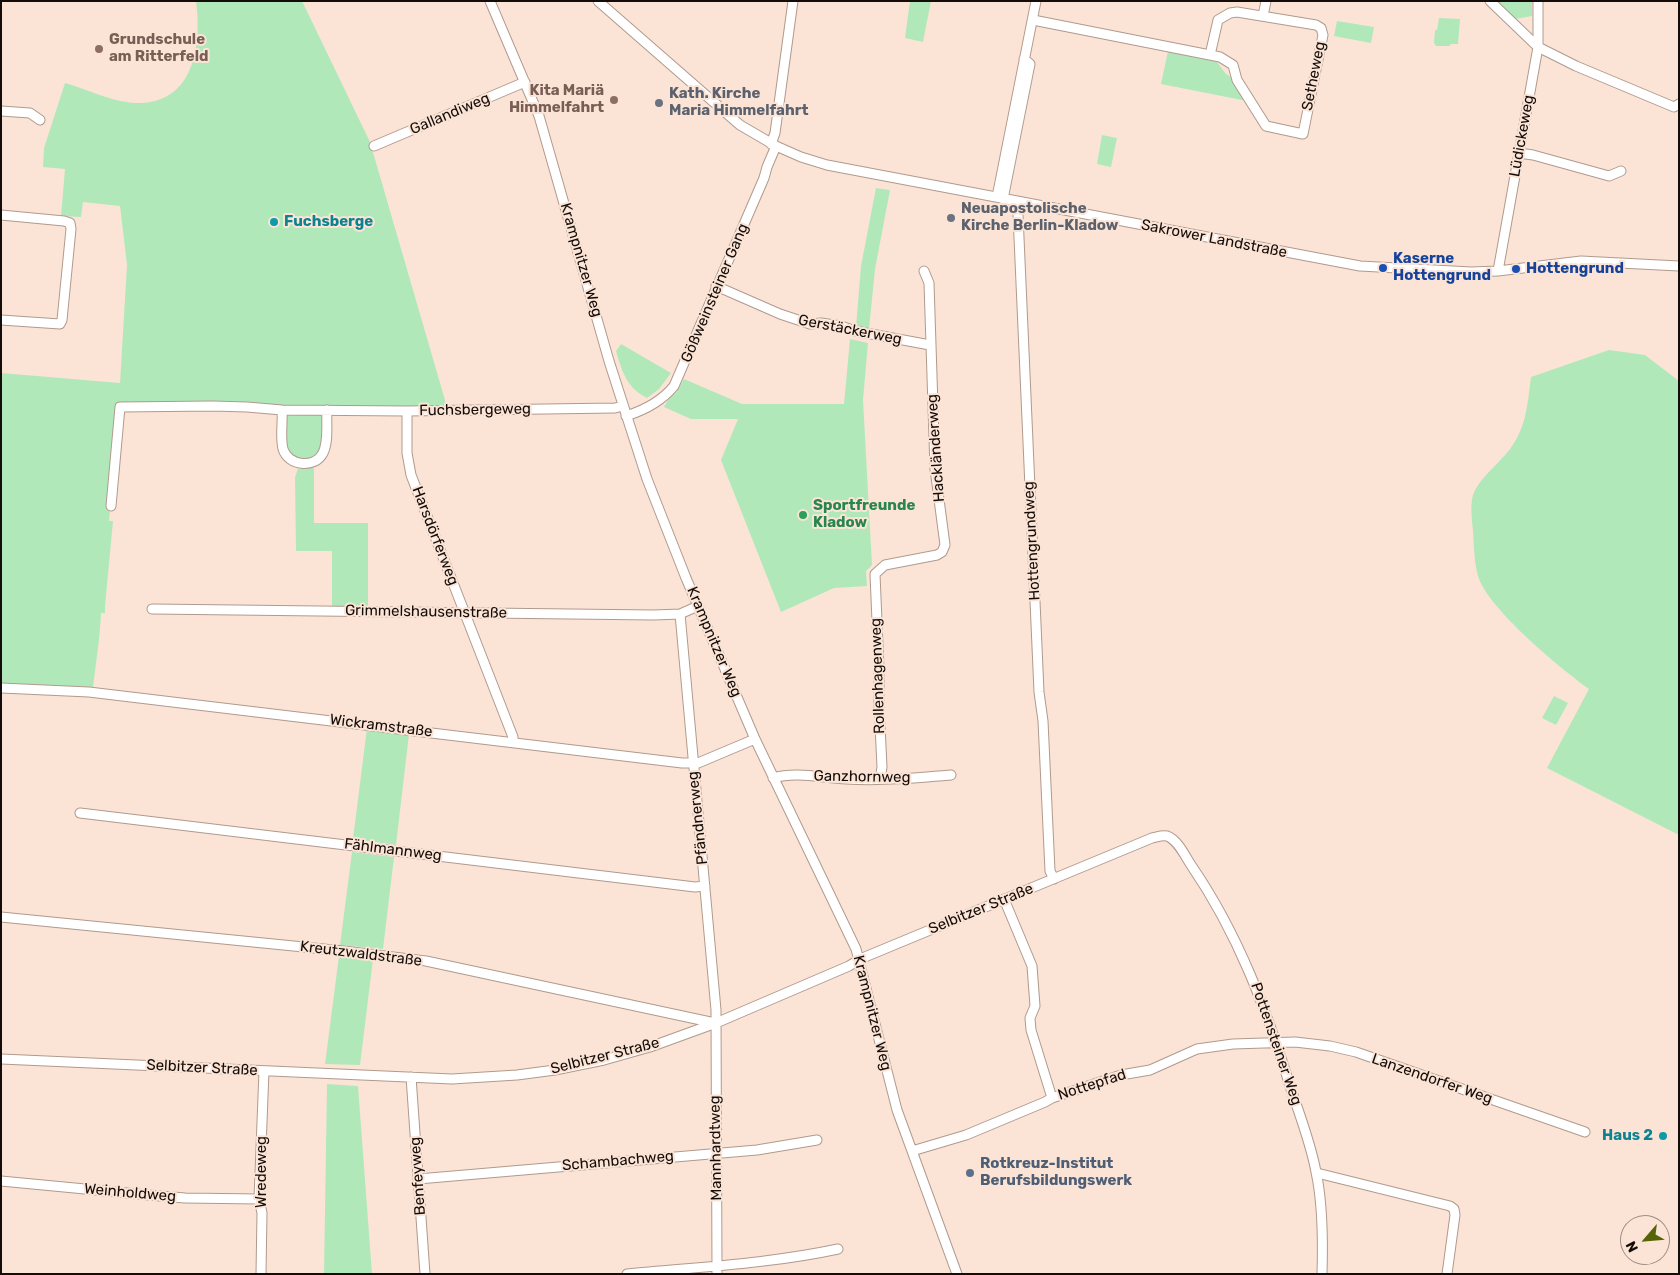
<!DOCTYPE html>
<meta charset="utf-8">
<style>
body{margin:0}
#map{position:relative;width:1680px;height:1275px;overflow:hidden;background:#fbe4d6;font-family:Rubik,sans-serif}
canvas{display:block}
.frame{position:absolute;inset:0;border:2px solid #140c08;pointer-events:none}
.north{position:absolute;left:1620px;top:1215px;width:50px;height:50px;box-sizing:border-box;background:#fbe4d6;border:1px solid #9f8e84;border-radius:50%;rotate:243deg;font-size:14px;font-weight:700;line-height:20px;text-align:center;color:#140c08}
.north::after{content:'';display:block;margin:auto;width:18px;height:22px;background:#566407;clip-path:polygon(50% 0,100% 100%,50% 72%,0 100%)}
</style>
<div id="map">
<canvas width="1680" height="1275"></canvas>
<div class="frame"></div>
<div class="north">N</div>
</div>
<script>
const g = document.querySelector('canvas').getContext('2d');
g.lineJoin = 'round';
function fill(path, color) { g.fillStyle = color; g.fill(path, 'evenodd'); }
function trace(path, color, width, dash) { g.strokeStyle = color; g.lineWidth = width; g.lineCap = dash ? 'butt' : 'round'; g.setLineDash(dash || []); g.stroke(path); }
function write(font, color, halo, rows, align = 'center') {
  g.font = font + ' Rubik,sans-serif'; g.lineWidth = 4; g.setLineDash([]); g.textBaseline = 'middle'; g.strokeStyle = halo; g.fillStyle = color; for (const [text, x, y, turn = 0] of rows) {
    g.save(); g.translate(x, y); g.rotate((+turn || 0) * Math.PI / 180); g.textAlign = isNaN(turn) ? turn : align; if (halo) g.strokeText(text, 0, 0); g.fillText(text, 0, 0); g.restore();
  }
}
fill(new Path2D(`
 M196,1H302L370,142L447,407L119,405L109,521H113L105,606V613H101C100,638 96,662 93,687L1,683V373L120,383L127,265L120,206L83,202L81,217L61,216L65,169L43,167L44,148L65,83C86,89 113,102 135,103C194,105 202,46 196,1Z
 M910,1H931L923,42L905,38Z
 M1497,1H1532V16L1515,19Z
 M1439,18L1460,19L1458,44H1451L1449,46H1436L1434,43L1435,30H1437Z
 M1337,21L1374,27L1371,43L1334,36Z
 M1168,51L1217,62L1226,74L1231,77L1247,101L1161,84Z
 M1102,135L1117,138L1111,167L1097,164Z
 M876,188L890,190L875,269L869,329L856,327L861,266Z
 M850,339L868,343L863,400L872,565L866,571L867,586L834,588L781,612L721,460L738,419H691L664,407L668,400L676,393L684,379L742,404H844Z
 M621,344L671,373L659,389L647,398C627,388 622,372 616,351Z
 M1609,350L1645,355L1679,381V835L1547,768L1589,689C1560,668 1488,609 1478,576C1474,562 1474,545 1473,531C1472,518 1469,501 1475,490C1485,472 1504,460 1514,443C1527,423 1528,399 1531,377Z
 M324,415C324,440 330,467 293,457L287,446L286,416Z
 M314,468V523H368V607L332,606V551H296L295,477L298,469Z
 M1554,696L1568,703L1556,725L1542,718Z
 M367,728L409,734L396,845L353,839Z
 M352,852L394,857L383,949L340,945Z
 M339,956L373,959L360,1065L325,1064Z
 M327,1084L358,1086L372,1274H324Z`), '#b1e8ba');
const street = new Path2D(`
 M490,1L539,116L609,361L647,479L686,578L755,739L856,949L897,1110L957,1274
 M598,1L740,125L776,146L801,157L827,165L1360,266L1471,272L1498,271L1581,261L1679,266
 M1490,1L1538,47L1576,66L1674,107L1679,104
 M1263,16L1266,1
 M1033,20L1220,57L1233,65L1237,80L1266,126L1303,134L1323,35L1321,28L1316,25L1237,12L1230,13L1218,20L1210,55
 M1,111L30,113L40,120
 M771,144L775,133L793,1
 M374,146L525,82
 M1519,153L1533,155L1609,176L1621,171
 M997,197L1036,1
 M1003,199L1030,64L1024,59
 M1019,202L1018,215L1039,692L1043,721L1050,871L1054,879
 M1,215L64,221L70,223L71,229L62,320L60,324L1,320
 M1498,271L1538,47V1
 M716,286L780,314L810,324L821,323L841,326L855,331L930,345
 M282,410C283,422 280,437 283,449C288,466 315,469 323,453C329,441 326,423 327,410
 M407,411V453L411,475L513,737V742
 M626,416C645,410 661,402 674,386L764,178L767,167L776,146
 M111,506L120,407L213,406L247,407L282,410L407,411L615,408L623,406
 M152,609L654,615L680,614L698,606
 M680,614L716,1010L717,1274
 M1,688L89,692L682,763H698L755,739
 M773,778C796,771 822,778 846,779C881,781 916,778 951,775
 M880,779L882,767L879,705V669L875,574L885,565L937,555L942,552L945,545L935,469L929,283L924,271
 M80,813L695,887L705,886
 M1004,899L1032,966L1035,1006L1030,1018L1031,1030L1052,1098
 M1,917L344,951L426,961L715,1023
 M1,1059L452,1079L517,1075L555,1070L604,1060L650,1047L716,1023L849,966L860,959L1152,838C1157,837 1162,835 1167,836C1178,840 1185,856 1191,865C1239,935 1266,1009 1291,1089C1300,1116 1311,1144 1316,1172C1323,1204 1323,1241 1322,1274
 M411,1077L425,1274
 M912,1151L966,1135L1045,1102L1052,1098L1121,1075L1150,1070L1197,1049L1233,1044L1295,1042L1330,1046L1356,1052L1585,1132
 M1317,1173L1450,1206L1454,1209L1455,1215L1447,1274
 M418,1179L757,1150L817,1140
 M1,1181L148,1195L185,1198L259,1199
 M261,1274L262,1213L259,1199L264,1071
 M627,1274C697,1267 768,1264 838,1249`);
trace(street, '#b09a8e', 11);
trace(street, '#fff', 9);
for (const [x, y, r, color] of [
 [99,49,5,"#8d6e63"],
 [614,100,5,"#8d6e63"],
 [659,103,5,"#6b7280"],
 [951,218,5,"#6b7280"],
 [274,222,5,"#0f9aa8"],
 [1383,268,5,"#1a4fb4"],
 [1516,269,5,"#1a4fb4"],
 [803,515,5,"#2e9e5b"],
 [1663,1136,5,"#0f9aa8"],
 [970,1173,5,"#5c6f8a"]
]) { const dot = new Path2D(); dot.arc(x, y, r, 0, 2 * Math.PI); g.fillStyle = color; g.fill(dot); trace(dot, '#fbe4d6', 2); }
write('bold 15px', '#785e54', '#fbe4d6', [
 ["Grundschule",109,40],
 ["am Ritterfeld",109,57],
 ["Kita Mariä",604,91,"right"],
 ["Himmelfahrt",604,108,"right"]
], 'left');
write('15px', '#140c08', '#fbe4d6', [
 ["Setheweg",1314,76,-79],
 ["Gallandiweg",450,114,-23],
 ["Lüdickeweg",1522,136,-80],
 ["Sakrower Landstraße",1214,239,11],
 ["Krampnitzer Weg",581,260,74],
 ["Gößweinsteiner Gang",715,293,-67],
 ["Gerstäckerweg",850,330,11],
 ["Fuchsbergeweg",475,410,-1],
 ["Hackländerweg",936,448,-94],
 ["Harsdörferweg",435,536,69],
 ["Hottengrundweg",1032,541,-93],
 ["Grimmelshausenstraße",426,612,1],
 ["Krampnitzer Weg",714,642,67],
 ["Rollenhagenweg",878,676,-92],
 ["Wickramstraße",381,726,7],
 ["Ganzhornweg",862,777,1],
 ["Pfändnerweg",698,818,-96],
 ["Fählmannweg",393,850,7],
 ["Selbitzer Straße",981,909,-22],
 ["Kreutzwaldstraße",361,954,7],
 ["Krampnitzer Weg",872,1013,76],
 ["Pottensteiner Weg",1276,1044,71],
 ["Selbitzer Straße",605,1056,-14],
 ["Selbitzer Straße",202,1068,3],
 ["Lanzendorfer Weg",1432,1079,19],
 ["Nottepfad",1092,1085,-18],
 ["Mannhardtweg",716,1148,-91],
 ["Schambachweg",618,1161,-5],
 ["Wredeweg",262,1172,-90],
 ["Benfeyweg",418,1176,-94],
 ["Weinholdweg",130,1193,5]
]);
write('bold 15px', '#5b616d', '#fbe4d6', [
 ["Kath. Kirche",669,94],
 ["Maria Himmelfahrt",669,111],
 ["Neuapostolische",961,209],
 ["Kirche Berlin-Kladow",961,226]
], 'left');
write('bold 15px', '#0d838f', '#fbe4d6', [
 ["Fuchsberge",284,222],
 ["Haus 2",1653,1136,"right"]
], 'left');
write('bold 15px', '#164399', '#fbe4d6', [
 ["Kaserne",1393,259],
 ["Hottengrund",1393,276],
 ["Hottengrund",1526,269]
], 'left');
write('bold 15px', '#27864d', '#fbe4d6', [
 ["Sportfreunde",813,506],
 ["Kladow",813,523]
], 'left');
write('bold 15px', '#4e5e75', '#fbe4d6', [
 ["Rotkreuz-Institut",980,1164],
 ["Berufsbildungswerk",980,1181]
], 'left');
</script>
